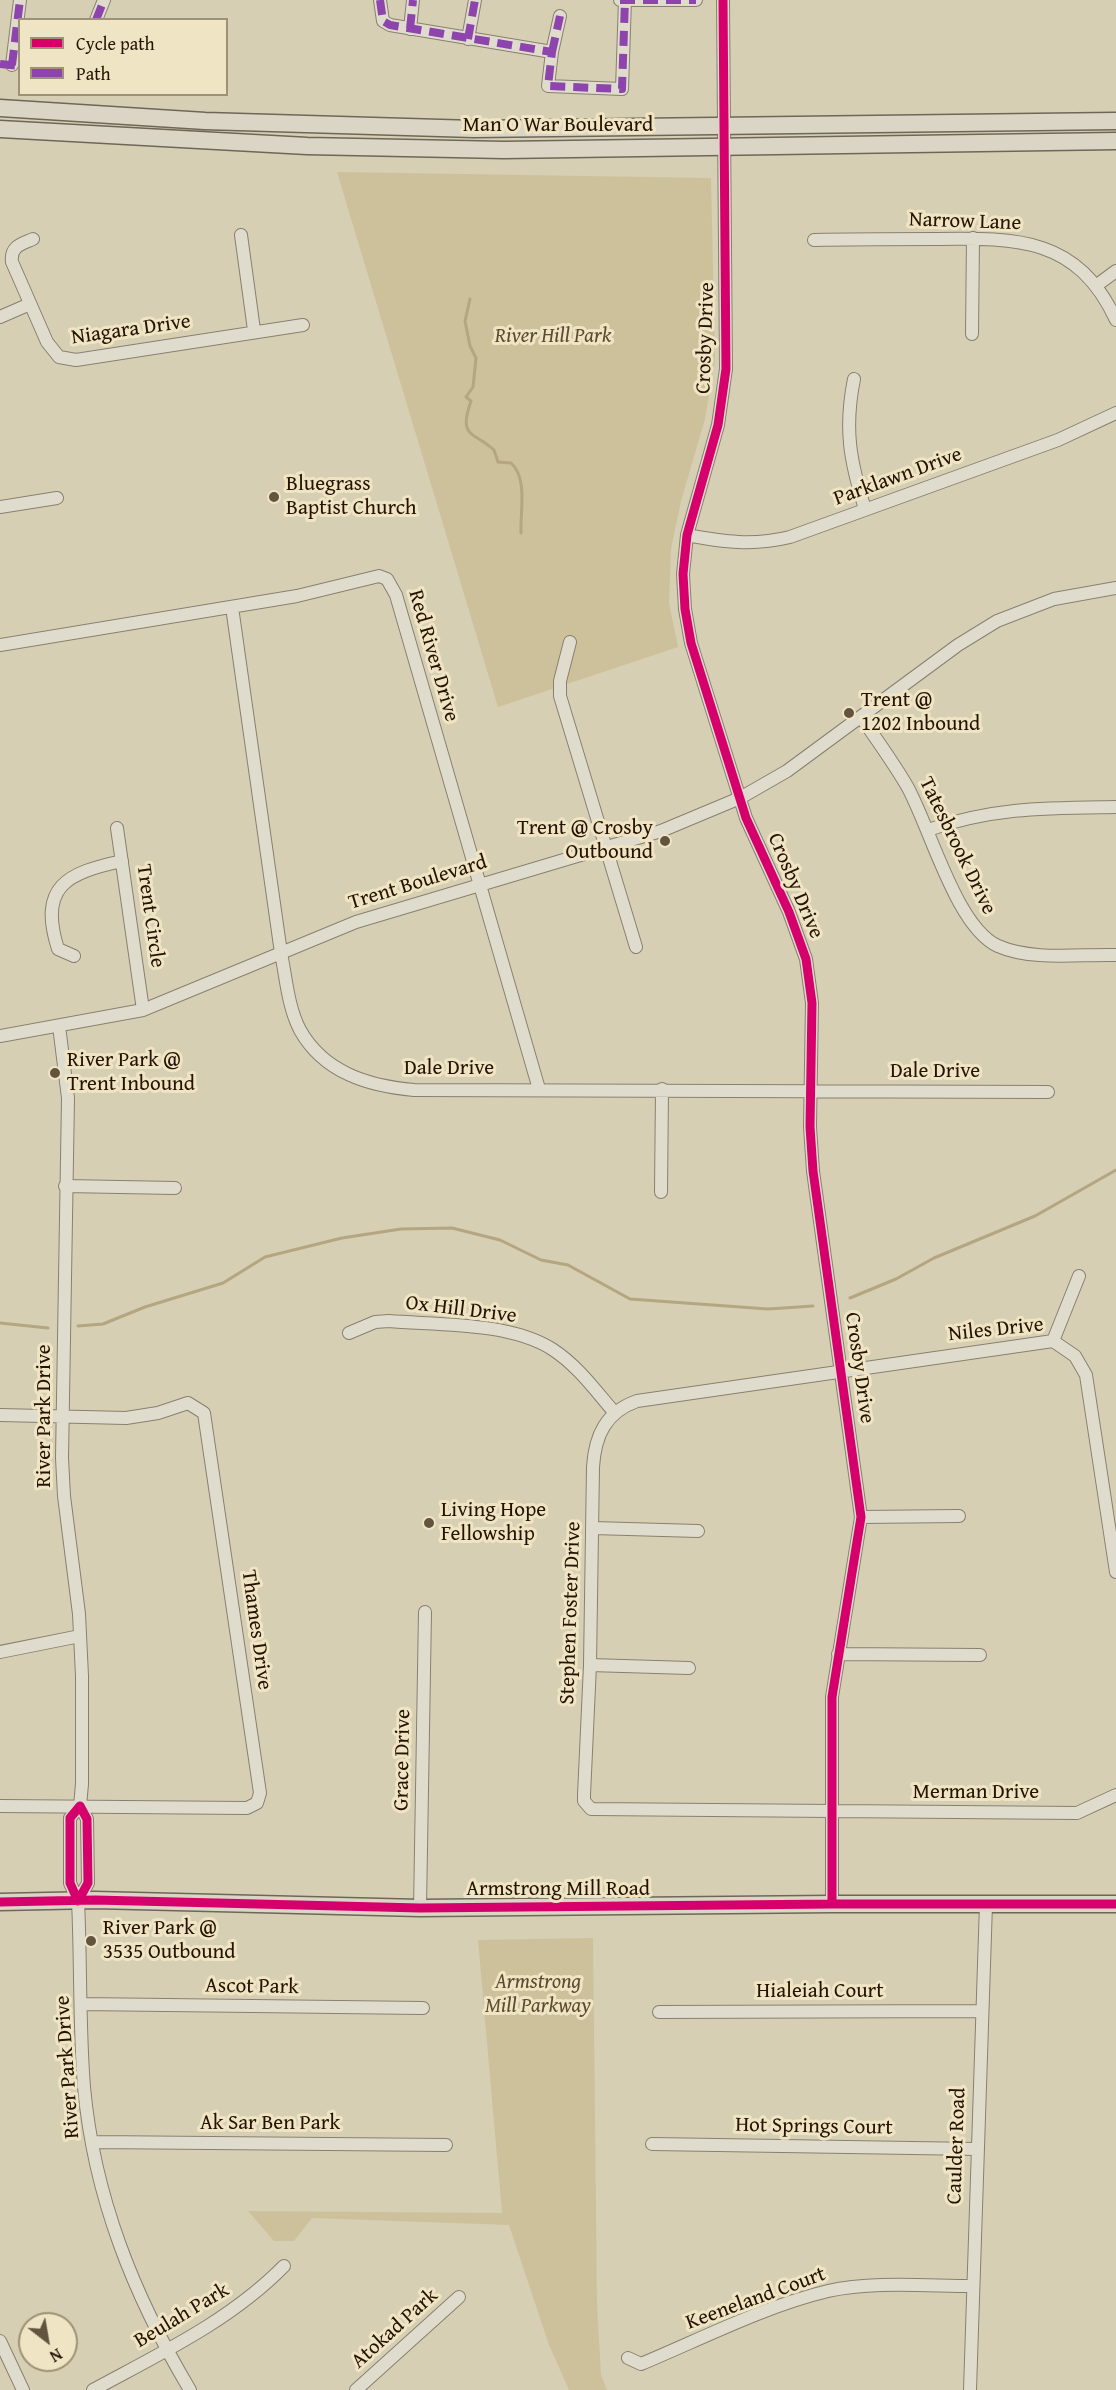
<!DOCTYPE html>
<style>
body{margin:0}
#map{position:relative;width:1116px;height:2390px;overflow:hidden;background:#d7cfb3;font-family:"Gentium Book Plus",serif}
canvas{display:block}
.legend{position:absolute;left:18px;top:18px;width:210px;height:78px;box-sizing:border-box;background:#efe5c4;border:2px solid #9e9176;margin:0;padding:8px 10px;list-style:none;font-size:18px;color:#251200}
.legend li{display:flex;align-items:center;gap:12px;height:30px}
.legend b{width:30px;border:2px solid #9e9176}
.north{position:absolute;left:18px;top:2312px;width:60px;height:60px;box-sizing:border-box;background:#efe5c4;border:2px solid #9e9176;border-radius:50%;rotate:149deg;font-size:16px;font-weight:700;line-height:24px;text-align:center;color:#251200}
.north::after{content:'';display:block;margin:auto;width:21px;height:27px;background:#63543f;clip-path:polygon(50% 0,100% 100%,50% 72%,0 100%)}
</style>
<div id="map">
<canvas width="1116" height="2390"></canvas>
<ul class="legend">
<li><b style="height:8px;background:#d6006c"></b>Cycle path</li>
<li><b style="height:8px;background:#8e44ad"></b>Path</li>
</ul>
<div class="north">N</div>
</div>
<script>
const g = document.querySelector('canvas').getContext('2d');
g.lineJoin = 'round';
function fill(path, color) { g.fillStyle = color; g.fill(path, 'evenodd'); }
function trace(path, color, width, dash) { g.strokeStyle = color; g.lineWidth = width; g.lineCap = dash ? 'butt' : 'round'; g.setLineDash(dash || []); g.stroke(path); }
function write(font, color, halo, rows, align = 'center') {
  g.font = font + ' "Gentium Book Plus",serif'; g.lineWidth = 6; g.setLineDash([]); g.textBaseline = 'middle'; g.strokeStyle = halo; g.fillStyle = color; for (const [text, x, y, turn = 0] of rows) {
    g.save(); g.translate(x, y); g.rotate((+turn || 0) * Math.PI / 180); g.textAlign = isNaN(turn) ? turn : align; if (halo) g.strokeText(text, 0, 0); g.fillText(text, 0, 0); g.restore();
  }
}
fill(new Path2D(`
 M337,172L711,178L715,361L705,419L681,501L671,549L669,603L678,647L498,707Z
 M593,1938L597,2304L601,2375L607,2390H569L549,2345L509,2225L312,2218L294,2241H274L248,2211L502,2213L478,1940Z`), '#cdc19b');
trace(new Path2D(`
 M470,299L465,321L470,346L476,358L473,387L466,397L471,401C458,438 473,431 494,450L498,462L511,463C528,478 520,512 521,533
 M850,1298L896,1279L934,1258L1035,1216L1116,1170
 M0,1323L48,1328
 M78,1326L103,1324L145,1307L223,1283L265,1257L342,1238L401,1229L452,1228L500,1240L541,1260L568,1265L630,1299L768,1309L813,1306`), '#b3a681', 3);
const minor = new Path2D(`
 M380,0L383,21L390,25L552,52L548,86L622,89L625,0
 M620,0H696
 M723,0L726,369L718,425L687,535L683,574L685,609L691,643L746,818L789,912L806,959L812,1003L810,1127L813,1171L861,1517L832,1697V1904
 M96,20L104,0
 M410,29L413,0
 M468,39L475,0
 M552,52L560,16
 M12,65L20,0
 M241,235L254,330
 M33,239C22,244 10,246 12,262L47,342L59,357L76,360L303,325
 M814,240C854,239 894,239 934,239C1016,238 1077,236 1116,320
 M1097,285L1116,271
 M0,317L30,304
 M972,334L973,238
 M854,379C844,429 850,461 865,509
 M0,507L57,498
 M687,535C724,542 753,546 790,537L1058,440L1116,413
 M232,607L281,953C286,978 288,1007 300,1030C324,1073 369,1086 414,1090L1048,1092
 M570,642L560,681V696L636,947
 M0,645L297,596L379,576L387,579L396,595L539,1089
 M861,717C877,740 893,762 907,786C930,827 956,927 998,946C1032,961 1079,954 1116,955
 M117,828L143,1010
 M928,830C994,807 1047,808 1116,807
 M74,956L58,949C38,886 67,873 122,861
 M59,1026L68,1098L62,1458L64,1496L79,1614L82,1676V1784L80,1806L70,1818V1883L78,1901C81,1963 79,2025 84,2087C94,2197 134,2296 190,2390
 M0,1036L143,1010L356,922L661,831L740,798L787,771L958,645L997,621L1054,599L1116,588
 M65,1186L175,1188
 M661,1192L662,1089
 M349,1333L375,1322L389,1321C438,1325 509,1322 552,1349C577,1365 595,1390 614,1412
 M1053,1341L1079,1276
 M0,1415L126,1418L158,1413L188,1403L204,1413L260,1793L257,1803L247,1808L0,1806
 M861,1517L959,1516
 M593,1528L698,1531
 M1116,1572L1086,1375L1075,1356L1053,1341L637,1401C606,1412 595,1435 593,1467L590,1665L584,1795V1801L591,1809L1077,1813L1116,1795
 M0,1652L80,1636
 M838,1654L980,1655
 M590,1665L689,1668
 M78,1901L88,1883L87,1819L80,1806
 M420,1908L425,1612
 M81,2004L423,2008
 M659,2012L981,2011
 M93,2142L446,2145
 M652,2144L977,2149
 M0,2341L23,2390
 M628,2358L641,2364C701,2339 765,2306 828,2291C872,2281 928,2286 973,2286
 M93,2390C159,2354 230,2321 284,2266
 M356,2390L459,2297
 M970,2390L986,1904`);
const major = new Path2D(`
 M0,108L205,121L474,129L1116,121
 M0,129L307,146L504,150L1116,141
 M0,1902L95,1900L420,1908L832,1904H1116`);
trace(minor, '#88806f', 14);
trace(major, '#6e6757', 19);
trace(minor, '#e0dccd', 12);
trace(major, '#dad5c5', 16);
trace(new Path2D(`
 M380,0L383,21L390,25L552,52L548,86L622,89L625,0
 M620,0H696
 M96,20L104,0
 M410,29L413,0
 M468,39L475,0
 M552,52L560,16
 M0,64L20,66
 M12,65L20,0`), '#8e44ad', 8, [15, 8]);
trace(new Path2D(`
 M723,0L726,369L718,425L687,535L683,574L685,609L691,643L746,818L789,912L806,959L812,1003L810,1127L813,1171L861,1517L832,1697V1904
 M80,1806L87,1819L88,1883L78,1901L70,1883V1818Z
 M0,1902L95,1900L420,1908L832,1904H1116`), '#d6006c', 9);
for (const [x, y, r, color] of [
 [274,497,6,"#63543f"],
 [849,713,6,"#63543f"],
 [665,841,6,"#63543f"],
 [55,1073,6,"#63543f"],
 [429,1523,6,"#63543f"],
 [91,1941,6,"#63543f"]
]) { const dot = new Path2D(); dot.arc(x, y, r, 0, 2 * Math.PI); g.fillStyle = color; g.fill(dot); trace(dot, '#efe5c4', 2); }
write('21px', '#251200', '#efe5c4', [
 ["Man O War Boulevard",558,126],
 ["Narrow Lane",965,222,2],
 ["Niagara Drive",131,330,-8],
 ["Crosby Drive",706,338,-88],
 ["Parklawn Drive",898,477,-20],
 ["Red River Drive",433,656,74],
 ["Tatesbrook Drive",957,846,64],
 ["Trent Boulevard",418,883,-17],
 ["Crosby Drive",795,886,67],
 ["Trent Circle",150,916,82],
 ["Dale Drive",449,1069],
 ["Dale Drive",935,1072],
 ["Ox Hill Drive",461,1310,7],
 ["Niles Drive",996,1330,-6],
 ["Crosby Drive",859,1368,82],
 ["River Park Drive",45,1416,-90],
 ["Stephen Foster Drive",571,1613,-88],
 ["Thames Drive",256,1630,82],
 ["Grace Drive",403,1760,-89],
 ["Merman Drive",976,1793],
 ["Armstrong Mill Road",558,1890],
 ["Ascot Park",252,1987,1],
 ["Hialeiah Court",820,1992],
 ["River Park Drive",68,2067,-94],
 ["Ak Sar Ben Park",270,2124],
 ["Hot Springs Court",814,2127,1],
 ["Caulder Road",957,2146,-88],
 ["Keeneland Court",756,2299,-20],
 ["Beulah Park",182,2316,-31],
 ["Atokad Park",395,2329,-42]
]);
write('italic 21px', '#5d4b30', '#efe5c4', [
 ["River Hill Park",553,337],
 ["Armstrong",538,1983],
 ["Mill Parkway",538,2007]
]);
write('21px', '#251200', '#efe5c4', [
 ["Bluegrass",286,485],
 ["Baptist Church",286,509],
 ["Trent @",861,701],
 ["1202 Inbound",861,725],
 ["Trent @ Crosby",653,829,"right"],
 ["Outbound",653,853,"right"],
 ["River Park @",67,1061],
 ["Trent Inbound",67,1085],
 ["Living Hope",441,1511],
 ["Fellowship",441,1535],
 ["River Park @",103,1929],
 ["3535 Outbound",103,1953]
], 'left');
</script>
